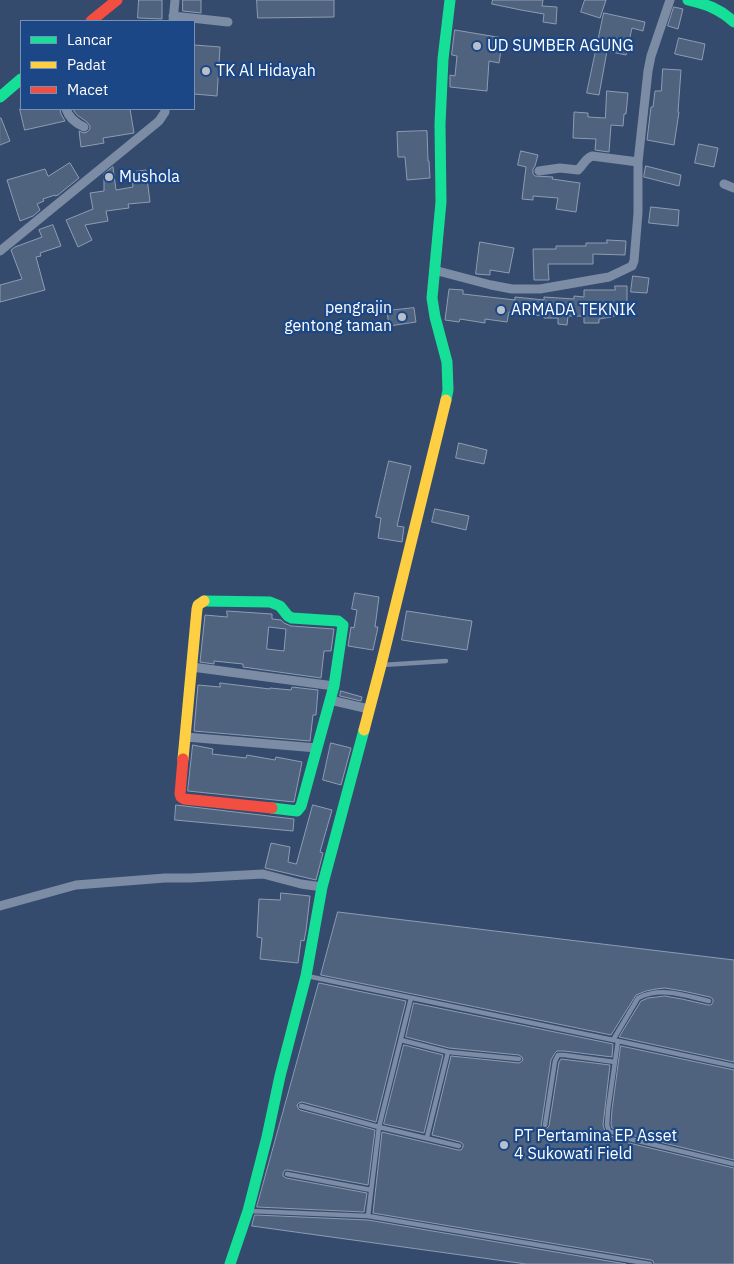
<!DOCTYPE html>
<style>
body{margin:0}
#map{position:relative;width:734px;height:1264px;overflow:hidden;background:#344b6e;font-family:"IBM Plex Sans",sans-serif}
canvas{display:block}
.legend{position:absolute;left:20px;top:20px;width:175px;height:90px;box-sizing:border-box;background:#1c4786;border:1px solid #7791b6;margin:0;padding:6px 9px;list-style:none;font-size:15px;color:#fff}
.legend li{display:flex;align-items:center;gap:10px;height:25px}
.legend b{width:25px;border:1px solid #7791b6}
</style>
<div id="map">
<canvas width="734" height="1264"></canvas>
<ul class="legend">
<li><b style="height:6px;background:#16e098"></b>Lancar</li>
<li><b style="height:6px;background:#ffcf43"></b>Padat</li>
<li><b style="height:6px;background:#f24e42"></b>Macet</li>
</ul>
</div>
<script>
const g = document.querySelector('canvas').getContext('2d');
g.lineJoin = 'round';
function fill(path, color) { g.fillStyle = color; g.fill(path, 'evenodd'); }
function trace(path, color, width, dash) { g.strokeStyle = color; g.lineWidth = width; g.lineCap = dash ? 'butt' : 'round'; g.setLineDash(dash || []); g.stroke(path); }
function write(font, color, halo, rows, align = 'center') {
  g.font = font + ' "IBM Plex Sans",sans-serif'; g.lineWidth = 4.5; g.setLineDash([]); g.textBaseline = 'middle'; g.strokeStyle = halo; g.fillStyle = color; for (const [text, x, y, turn = 0] of rows) {
    g.save(); g.translate(x, y); g.rotate((+turn || 0) * Math.PI / 180); g.textAlign = isNaN(turn) ? turn : align; if (halo) g.strokeText(text, 0, 0); g.fillText(text, 0, 0); g.restore();
  }
}
const building = new Path2D(`
 M139,0H162V19L138,18Z
 M183,0H201V13L183,11Z
 M257,0H334V17L258,18Z
 M493,0H543L542,6L557,7L556,24L543,22L544,14L521,10L492,4Z
 M585,0H606L600,18L581,12Z
 M674,7L683,9L678,29L668,26Z
 M604,13L645,22L643,31L632,28L626,55L607,51L599,95L587,93Z
 M455,30L503,38L499,63L489,61L487,91L450,87V75L455,76L457,56L452,55Z
 M679,38L705,44L702,60L675,54Z
 M194,45L220,47L217,96L194,94Z
 M663,69L681,70L678,112H679L674,145L647,140L651,107H653L655,91H661Z
 M607,91L628,93L626,114H624L623,126L611,125L609,152L595,150L596,139L573,138L574,112L588,113V117L605,118Z
 M20,109H60L61,114L65,121L25,130Z
 M73,109H130L134,133L103,138L104,143L81,147L79,131L84,133L87,132L90,129V126L87,122L77,115Z
 M0,118H1L10,141L0,145Z
 M427,131L428,161H429L430,178L407,180L405,157H398L397,132Z
 M699,144L718,148L714,167L695,163Z
 M521,151L538,155L535,166L533,169V174L535,176L553,177L552,179L580,183L576,212L556,209L558,198L533,196V200L522,199L526,167L518,165Z
 M70,163L79,178L58,195L55,196V195L43,199L44,201L37,204L40,210L33,216L20,221L13,199L7,180L45,169L48,176Z
 M646,166L681,175L679,186L644,177Z
 M113,167L116,190L133,187L131,172L146,170L150,202L128,204L129,208L106,211L108,221L85,225L92,240L78,247L66,220L93,209L90,193L104,191V174Z
 M651,207L679,210L678,226L649,223Z
 M53,225L61,246L40,253L41,256L36,257L45,290L0,302V285L22,279L11,250L15,247L42,237L39,230Z
 M607,240L626,241L625,255L593,254V264H548L549,280H534L533,249H556V246H586V243H607Z
 M480,242L514,248L509,273L490,270V275L476,274Z
 M633,276L649,278L647,293L631,292Z
 M615,286H627V316H611V317L599,319V323H584V316H568L567,325L558,324V318H544V316L509,312L507,322L485,319V323L460,319L459,322L445,320L449,289L463,290V294L515,300V297L544,300V297L574,299V296L584,297V290H615Z
 M414,308L416,322L389,326L387,311Z
 M459,443L487,450L484,464L456,458Z
 M389,461L411,466L397,526L404,527L402,542L378,538L381,518L376,517Z
 M435,509L469,516L466,530L432,522Z
 M355,593L379,597L375,627H378L373,650L348,646L351,627L354,628L357,610L352,609Z
 M227,611L272,614V619L281,620L284,623L291,626L334,629L331,651H324L321,678L243,667V664L214,661V664L200,662L205,615L227,617ZM269,627L286,629L284,651L267,649Z
 M407,611L472,621L467,650L402,640Z
 M220,683L270,689V688L291,690L292,687L318,690L316,715H313L310,741L194,731L198,685L220,687Z
 M341,691L362,697L361,701L340,696Z
 M331,743L351,748L341,785L323,780Z
 M193,745L213,749L212,754L246,758L247,755L275,760L276,757L302,762L294,802L188,791Z
 M176,805L294,819L293,831L175,820Z
 M313,805L332,810L320,852L323,853L316,880L265,868L271,843L290,847L288,862L296,864Z
 M281,893L310,896L306,931L304,941L301,940L298,963L260,959L262,938L257,937L259,899L280,900Z
 M338,912L734,960V1062L619,1037L641,1001L648,998L665,996L682,999L708,1005H711L713,1002V999L710,997L683,991L665,988L656,989L646,991L636,995L611,1035L321,975Z
 M319,983L406,1001L376,1122L302,1102L299,1103L297,1105L298,1108L300,1110L375,1130L368,1185L288,1170H285L283,1173V1176L286,1178L367,1193L364,1212L257,1207Z
 M414,1003L613,1044L612,1057L564,1051H557L555,1053L551,1060L541,1127L546,1129L549,1126L559,1062L561,1059L610,1065L603,1125L606,1134L629,1143L734,1168V1264H654L653,1261L651,1260L373,1213L382,1132L458,1150H461L463,1147V1144L460,1142L432,1135L451,1056L519,1063L521,1062L523,1060L522,1057L519,1055L449,1048L406,1037Z
 M404,1045L443,1055L424,1133L384,1124Z
 M621,1046L734,1070V1160L631,1135L612,1128L611,1124L612,1110Z
 M255,1215L368,1220L626,1264H526L252,1226Z`);
fill(building, '#50637e');
trace(building, '#8e9cb2', 1);
trace(new Path2D(`
 M382,665L446,661
 M307,976L618,1041L734,1066
 M401,1040L448,1052L519,1059
 M613,1040L638,998C662,986 686,996 709,1001
 M618,1041L608,1110L607,1125L609,1131L630,1139L734,1164
 M301,1106L379,1127L459,1146
 M545,1125L555,1061L558,1055H564L615,1062
 M427,1137L448,1052
 M287,1174L371,1190
 M250,1211L368,1216L650,1264
 M368,1216L379,1127L411,998`), '#7b8ca4', 4.5);
trace(new Path2D(`
 M173,16L228,22
 M173,21L175,0
 M66,109C69,118 75,123 84,127
 M539,171L560,168L578,170C583,165 585,159 592,156L638,162
 M724,184L734,188
 M0,251L159,121L165,112V109
 M434,270L491,285L512,289H540L609,277L632,266L634,261L638,213V162L648,71L651,56L670,0
 M192,667L334,686
 M330,700L369,709
 M186,737L317,748
 M0,906L76,885L165,878H190L263,874L301,884L322,887`), '#7b8ca4', 9);
trace(new Path2D(`
 M688,0C706,4 720,9 734,22
 M0,97L21,79
 M446,400L448,390L447,362L435,317L432,298L441,202L440,124L443,59L450,0
 M204,601L270,602L280,606L288,616L292,618L338,621L343,625L334,686L301,806L297,811L272,808
 M230,1264L248,1211L267,1137L280,1076L306,976L322,887L364,730`), '#16e098', 11);
trace(new Path2D(`
 M364,730L381,665L446,400
 M183,759L197,609L198,605L204,601`), '#ffcf43', 11);
trace(new Path2D(`
 M91,21L117,0
 M183,759L180,794L181,797L184,799L272,808`), '#f24e42', 11);
for (const [x, y, r, color] of [
 [477,46,5,"#b8c0cc"],
 [206,71,5,"#b8c0cc"],
 [109,177,5,"#b8c0cc"],
 [501,310,5,"#b8c0cc"],
 [402,317,5,"#b8c0cc"],
 [504,1145,5,"#b8c0cc"]
]) { const dot = new Path2D(); dot.arc(x, y, r, 0, 2 * Math.PI); g.fillStyle = color; g.fill(dot); trace(dot, '#1c4786', 2); }
write('16px', '#fff', '#1c4786', [
 ["UD SUMBER AGUNG",487,46],
 ["TK Al Hidayah",216,71],
 ["Mushola",119,177],
 ["pengrajin",392,308,"right"],
 ["gentong taman",392,326,"right"],
 ["ARMADA TEKNIK",511,310],
 ["PT Pertamina EP Asset",514,1136],
 ["4 Sukowati Field",514,1154]
], 'left');
</script>
